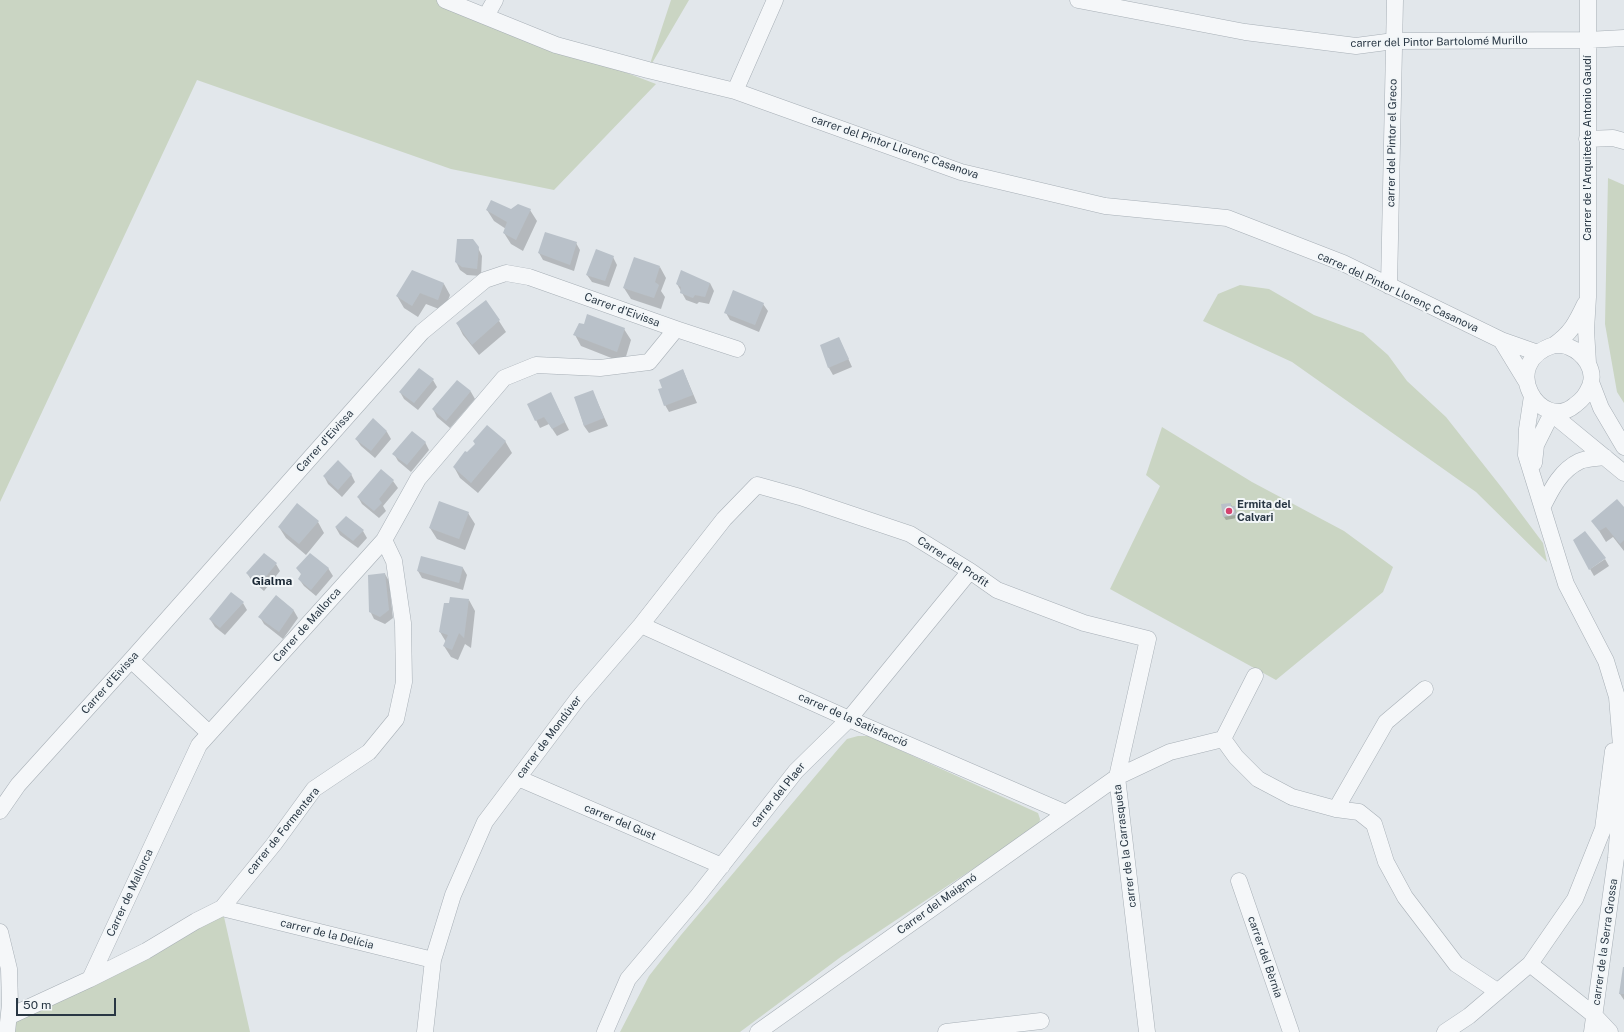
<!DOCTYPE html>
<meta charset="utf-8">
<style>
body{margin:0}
#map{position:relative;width:1624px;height:1032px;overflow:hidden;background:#e2e7eb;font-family:"Public Sans",sans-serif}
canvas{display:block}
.scale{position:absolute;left:16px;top:998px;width:100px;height:18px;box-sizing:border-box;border:2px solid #293744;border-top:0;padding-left:5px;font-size:12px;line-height:14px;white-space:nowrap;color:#293744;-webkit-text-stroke:3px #f2f6f8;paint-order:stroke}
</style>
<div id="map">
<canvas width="1624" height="1032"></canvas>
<div class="scale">50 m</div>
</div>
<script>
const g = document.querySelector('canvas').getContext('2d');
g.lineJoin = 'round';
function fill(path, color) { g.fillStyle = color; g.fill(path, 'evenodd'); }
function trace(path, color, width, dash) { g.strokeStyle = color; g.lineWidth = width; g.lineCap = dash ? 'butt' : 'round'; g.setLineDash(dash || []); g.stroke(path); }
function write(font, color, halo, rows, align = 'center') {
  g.font = font + ' "Public Sans",sans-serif'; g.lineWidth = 4; g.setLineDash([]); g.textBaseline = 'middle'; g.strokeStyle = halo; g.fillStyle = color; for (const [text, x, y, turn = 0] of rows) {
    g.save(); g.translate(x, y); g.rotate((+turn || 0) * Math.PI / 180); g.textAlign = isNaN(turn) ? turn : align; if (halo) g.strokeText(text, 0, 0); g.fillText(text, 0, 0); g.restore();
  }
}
fill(new Path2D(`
 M0,0H436L656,84L554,190L451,169L197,80L0,502Z
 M671,0H689L648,70Z
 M1608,178L1624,185V403L1617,392L1605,324Z
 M1240,285L1269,289L1314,315L1363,333L1388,355L1407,381L1446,417L1502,488L1543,543L1547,562L1476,492L1292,362L1203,321L1218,294Z
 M1162,427L1252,482L1344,531L1393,567L1383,592L1276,680L1110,589L1160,486L1146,475Z
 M858,736H869L1038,813L1040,819L1039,825L842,956L740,1032H620L649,976L681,935L839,748L847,739Z
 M222,908L250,1032H7L10,1016Z`), '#cad5c3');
fill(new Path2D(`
 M487,210H530L537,221L523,251L511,244L504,233L506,229L494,221Z
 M576,243L580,250L574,271L543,260L539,253Z
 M478,248L482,256L481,276L467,275L460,270L456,262Z
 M613,257L617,265L609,287L592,282L587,275Z
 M660,267L666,278L661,291L665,297L661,309L631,299L624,288Z
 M710,283L714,291L709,304L699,302L697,304L686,300L677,284Z
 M444,284L450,295L444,311L426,304L418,317L404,308L397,296Z
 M763,304L768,311L759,332L730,320L726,313Z
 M499,321L506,332L479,355L463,335L457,323Z
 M584,326L624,329L631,340L624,363L581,346L575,335Z
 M839,338L852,367L833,375L829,368L821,346Z
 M683,370L697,403L669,412L665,405L663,388Z
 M433,380L437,387L418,410L404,399L400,392Z
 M457,381L471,392L475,399L450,428L437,417L433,409Z
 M593,392L608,426L589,433L584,426L575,397Z
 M551,394L569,430L557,436L549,424L540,428L536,420Z
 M373,419L387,432L391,439L375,458L361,446L356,439Z
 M505,441L512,453L478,493L460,478L454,467L468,454Z
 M425,442L429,450L411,472L398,461L394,454Z
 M351,474L355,482L342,497L328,484L324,476Z
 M393,481L398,488L383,506L386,511L379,518L362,504L358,497Z
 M1230,504L1236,510L1237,518L1226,520L1224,517Z
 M1624,509V551L1613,537L1606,542L1593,521Z
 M468,513L475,524L465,550L437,539L430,528Z
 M346,517L363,531L367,538L358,548L340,535L336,528Z
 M318,522L324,533L306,555L286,538L279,527Z
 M1605,559L1609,566L1594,576L1590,569Z
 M276,564L280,571L264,591L252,581L247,573Z
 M297,568H328L333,576L316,596L304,586L299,579L302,575Z
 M463,568L467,575L463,590L422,578L418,571Z
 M385,574L389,581L393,618L385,624L374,619L370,611Z
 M276,597L294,611L298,618L283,639L264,624L260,617Z
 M469,600L475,611L471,648L465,644L458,660L451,657L444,646L446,642L440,632Z
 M243,603L247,610L225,635L215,627L210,619Z
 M1624,967V1000L1620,994Z`), '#0003');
fill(new Path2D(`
 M491,200L511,209L518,204L531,209L516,240L503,233L507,222L486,210Z
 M545,232L577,242L570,265L538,253Z
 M457,239H473L479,247L477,269L462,267L455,262Z
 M596,249L614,256L605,281L586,275Z
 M634,257L660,266L655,282L659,285L654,298L623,288Z
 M412,270L444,283L438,300L420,293L412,306L396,296Z
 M681,270L710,283L705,297L695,295L693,298L680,293L681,287L676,284Z
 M733,290L764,303L755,325L724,313Z
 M486,300L500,320L472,345L456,323Z
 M587,314L625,328L617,352L573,335L579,323L584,324Z
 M839,337L849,359L828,368L820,345Z
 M419,368L434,379L414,403L399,392Z
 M683,369L693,395L664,406L658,389L662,388L659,380Z
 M457,380L471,391L446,421L432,409Z
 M593,390L604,418L584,426L574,397Z
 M551,392L565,422L552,429L544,417L535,421L527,404Z
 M373,418L387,431L371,451L355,439Z
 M487,425L506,441L471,483L453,467L465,451L467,452L475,444L473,441Z
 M412,431L426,442L407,465L392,454Z
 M338,460L352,474L338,490L323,476Z
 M381,469L394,480L379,499L382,503L374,511L357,497Z
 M1617,499L1624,507V540L1620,544L1606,527L1599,531L1591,521Z
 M439,501L469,512L459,539L429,528Z
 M297,503L319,521L299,544L278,527Z
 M1231,503V506H1235L1236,515L1223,517L1221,504Z
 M346,516L364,530L353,541L335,527Z
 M1585,531L1606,558L1589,570L1573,540Z
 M264,553L277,563L259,585L246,573Z
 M310,553L329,568L311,590L298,579L301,574L296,568Z
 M421,556L463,567L459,583L417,571Z
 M385,573L389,610L380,617L369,612L368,575Z
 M231,592L244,602L220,628L209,619Z
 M276,595L294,610L279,632L258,617Z
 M450,597L469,599L464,638L459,633L452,650L443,646L448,635L439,632L444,603H449Z
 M1623,967H1624V994H1619Z`), '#b9c1c9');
const minor = new Path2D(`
 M445,0L556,45L648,70L735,91L961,172L1105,206L1227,218L1343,263L1501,340L1538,353
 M1078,0L1245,32L1356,46L1394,41L1587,40L1624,38
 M1588,0V297L1586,330L1588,363
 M486,16L495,0
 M735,91L775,0
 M1587,139L1613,138L1624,141
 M1389,286L1395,0
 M1501,340L1526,381
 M1554,345C1559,345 1565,345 1569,347C1584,353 1596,370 1590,386C1586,395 1583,399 1575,405C1541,434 1497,363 1554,345Z
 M1554,345C1571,333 1576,323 1585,304
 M1591,382L1601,408L1624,447
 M1532,396L1527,429L1526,455L1566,584L1606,661L1617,697L1622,758L1621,796L1616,858L1592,1032
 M1546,409L1624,473
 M1534,463L1536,445L1548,421L1552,416L1561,413
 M1543,506C1552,488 1561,470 1580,461C1587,458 1598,458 1605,457
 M641,625L849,719L1066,813
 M131,660L209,733
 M1223,739L1255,676
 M518,778L722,866
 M1336,809L1386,722L1425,689
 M0,811L18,785L131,660L422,332L485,280L506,273L529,277L676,329L737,349
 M1239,881L1291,1032
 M222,908L433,960
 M0,932L9,969L10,1004L7,1032
 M1530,964L1594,1015L1610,1032
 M90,979L146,951L196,921L222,908L274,844L314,789L369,752L396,719L404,682L403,623L394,561L384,540
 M10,1016L90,979L199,745L384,540L418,479L504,378L536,365L600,368L649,362L676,329
 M425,1032L433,960L453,895L485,822L579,697L641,625L724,519L757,485L800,497L910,534L970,571L997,590L1084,623L1148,639L1117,777L1147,1032
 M605,1032L628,979L697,897L796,771L849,719L970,571
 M758,1032L1117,777L1170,752L1223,739L1236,757L1258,779L1292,797L1336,809L1359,812L1374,824L1386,862L1405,897L1456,964L1497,991
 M946,1032L1041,1021
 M1445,1032L1469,1016L1530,964L1575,899L1603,829L1613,751`);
trace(minor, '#a7afb6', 17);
trace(minor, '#f5f7f9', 16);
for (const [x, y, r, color] of [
 [1229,511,4,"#d4436f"]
]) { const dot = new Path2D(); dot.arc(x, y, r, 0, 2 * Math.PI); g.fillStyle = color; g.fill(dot); trace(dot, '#f2f6f8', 1.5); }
write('11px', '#293744', '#f2f6f8', [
 ["carrer del Pintor Bartolomé Murillo",1439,42,-1],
 ["carrer del Pintor el Greco",1392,143,-89],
 ["carrer del Pintor Llorenç Casanova",895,147,19],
 ["Carrer de l'Arquitecte Antonio Gaudí",1588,148,-90],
 ["carrer del Pintor Llorenç Casanova",1398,292,25],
 ["Carrer d'Eivissa",622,310,20],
 ["Carrer d'Eivissa",325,441,-48],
 ["Carrer del Profit",953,562,33],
 ["Carrer de Mallorca",307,625,-48],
 ["Carrer d'Eivissa",110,683,-48],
 ["carrer de la Satisfacció",853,720,24],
 ["carrer de Mondúver",549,737,-53],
 ["carrer del Plaer",778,795,-51],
 ["carrer del Gust",620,822,23],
 ["carrer de Formentera",283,831,-51],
 ["carrer de la Carrasqueta",1125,846,-97],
 ["Carrer de Mallorca",130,893,-65],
 ["Carrer del Maigmó",937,904,-36],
 ["carrer de la Delícia",327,934,14],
 ["carrer de la Serra Grossa",1605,942,-82],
 ["carrer del Bèrnia",1265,957,71]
]);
write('bold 11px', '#293744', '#f2f6f8', [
 ["Ermita del",1237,505],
 ["Calvari",1237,518]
], 'left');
write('bold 12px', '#1b2835', '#f2f6f8', [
 ["Gialma",272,581]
]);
</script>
